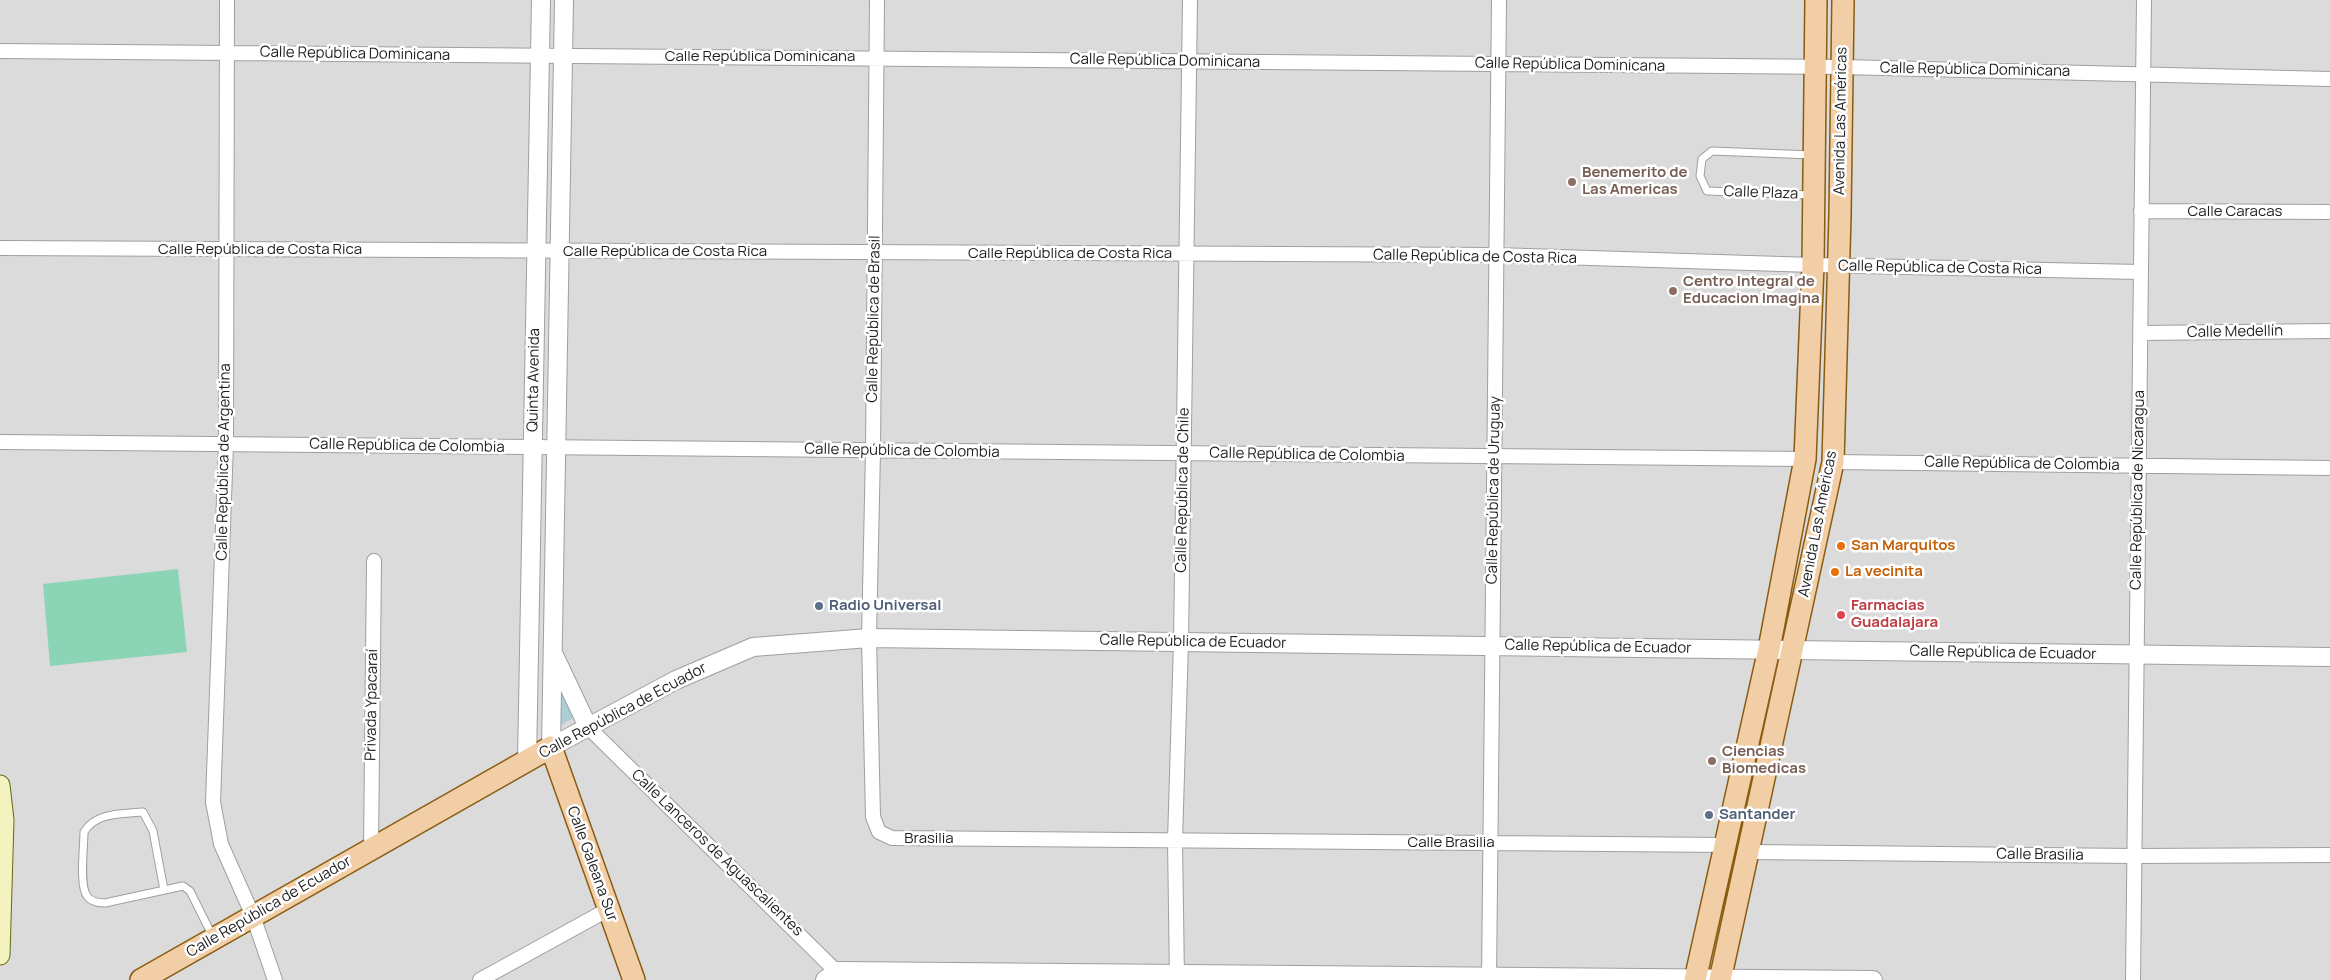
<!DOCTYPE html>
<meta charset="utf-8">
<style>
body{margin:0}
canvas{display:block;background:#eeebe5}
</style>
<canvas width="2330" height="980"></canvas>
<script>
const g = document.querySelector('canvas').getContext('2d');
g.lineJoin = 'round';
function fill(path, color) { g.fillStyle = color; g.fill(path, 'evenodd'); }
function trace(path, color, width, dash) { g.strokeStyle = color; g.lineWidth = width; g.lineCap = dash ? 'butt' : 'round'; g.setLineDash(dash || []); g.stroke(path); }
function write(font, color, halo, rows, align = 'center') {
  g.font = font + ' Manrope,sans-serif'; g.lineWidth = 5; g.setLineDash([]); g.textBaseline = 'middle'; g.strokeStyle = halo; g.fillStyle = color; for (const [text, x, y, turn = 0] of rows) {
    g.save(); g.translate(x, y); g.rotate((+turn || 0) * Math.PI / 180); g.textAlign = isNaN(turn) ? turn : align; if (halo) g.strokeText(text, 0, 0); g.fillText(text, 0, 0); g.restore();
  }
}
fill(new Path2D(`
 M0,0H2330V980H0Z`), '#dcdbdb');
fill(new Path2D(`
 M178,569L187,652L50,666L43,584Z`), '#8bd5b6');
fill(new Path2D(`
 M559,686L579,715L559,726Z`), '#aacfd7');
const service = new Path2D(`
 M1812,195L1707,191L1700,176L1702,159L1712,151L1812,155
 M164,890L153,831L143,812C122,814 96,812 84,832C84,847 79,885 87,896C91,902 98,903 105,903L183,886L190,891L213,937`);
const minor = new Path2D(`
 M227,0L226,444L213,802L221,844L253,916L275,980
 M877,0L873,451L869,638L873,817L879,832L892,838L1727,845
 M0,51L1842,67L2330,79
 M2141,211L2330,212
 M0,248L1496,255L1813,265L2140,272
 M2140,333L2330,331
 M0,442L1805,459
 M1833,462L2330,468
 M588,727L845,980
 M371,849L374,561
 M1749,852L2134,856L2330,855
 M480,980L609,909
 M1177,980L1175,841L1181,642L1190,0
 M1489,980L1499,0
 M2133,980L2144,0`);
const tertiary = new Path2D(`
 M564,0L551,747L676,680L753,647L869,638L2330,657
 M554,655L588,727
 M527,761L541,0
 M825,980L838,971L1873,980`);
const secondary = new Path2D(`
 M0,785L4,820L0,955`);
const primary = new Path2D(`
 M141,980L551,747L634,980
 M1695,980L1769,649L1805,459L1813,265L1816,0
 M1720,980L1833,462L1840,215L1843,0`);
trace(service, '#9f9f9f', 9);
trace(minor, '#9f9f9f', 16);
trace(tertiary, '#9f9f9f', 20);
trace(secondary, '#646a10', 21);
trace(primary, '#895c10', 24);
trace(service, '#fff', 7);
trace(minor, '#fff', 14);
trace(tertiary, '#fff', 18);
trace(secondary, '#f2f3bf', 19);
trace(primary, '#f2cea6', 21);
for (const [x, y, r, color] of [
 [1572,182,5,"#8d6e63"],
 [1673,291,5,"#8d6e63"],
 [1841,546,5,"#e8710a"],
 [1835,572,5,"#e8710a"],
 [819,606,5,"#5c6f8a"],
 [1841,615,5,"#e0444e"],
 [1712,761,5,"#8d6e63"],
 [1709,815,5,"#5c6f8a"]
]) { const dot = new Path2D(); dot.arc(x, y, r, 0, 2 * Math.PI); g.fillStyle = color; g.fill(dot); trace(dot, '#fff', 2); }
write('15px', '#1e1e1e', '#fff', [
 ["Calle República Dominicana",355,54,1],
 ["Calle República Dominicana",760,57],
 ["Calle República Dominicana",1165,61,1],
 ["Calle República Dominicana",1570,65,1],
 ["Calle República Dominicana",1975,70,1],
 ["Avenida Las Américas",1841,121,-89],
 ["Calle Plaza",1761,193,2],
 ["Calle Caracas",2235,212],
 ["Calle República de Costa Rica",260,250],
 ["Calle República de Costa Rica",665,252],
 ["Calle República de Costa Rica",1070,254],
 ["Calle República de Costa Rica",1475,257,1],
 ["Calle República de Costa Rica",1940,268,1],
 ["Calle República de Brasil",874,319,-89],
 ["Calle Medellín",2235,332,-1],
 ["Quinta Avenida",534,380,-89],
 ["Calle República de Colombia",407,446,1],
 ["Calle República de Colombia",902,451,1],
 ["Calle República de Colombia",1307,455,1],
 ["Calle República de Argentina",224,462,-89],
 ["Calle República de Colombia",2022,464,1],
 ["Calle República de Chile",1183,490,-89],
 ["Calle República de Uruguay",1494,490,-89],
 ["Calle República de Nicaragua",2138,490,-89],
 ["Avenida Las Américas",1818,524,-79],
 ["Calle República de Ecuador",1193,642,1],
 ["Calle República de Ecuador",1598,647,1],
 ["Calle República de Ecuador",2003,653,1],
 ["Privada Ypacaraí",372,705,-89],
 ["Calle República de Ecuador",623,711,-28],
 ["Brasilia",929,839],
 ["Calle Brasilia",1451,843],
 ["Calle Lanceros de Aguascalientes",717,853,44],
 ["Calle Brasilia",2040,855,1],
 ["Calle Galeana Sur",592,864,70],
 ["Calle República de Ecuador",269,907,-30]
]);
write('bold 15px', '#785e54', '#fff', [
 ["Benemerito de",1582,173],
 ["Las Americas",1582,190],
 ["Centro Integral de",1683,282],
 ["Educacion Imagina",1683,299],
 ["Ciencias",1722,752],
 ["Biomedicas",1722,769]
], 'left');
write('bold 15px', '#c56008', '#fff', [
 ["San Marquitos",1851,546],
 ["La vecinita",1845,572]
], 'left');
write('bold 15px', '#4e5e75', '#fff', [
 ["Radio Universal",829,606],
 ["Santander",1719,815]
], 'left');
write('bold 15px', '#be3a42', '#fff', [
 ["Farmacias",1851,606],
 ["Guadalajara",1851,623]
], 'left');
</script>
